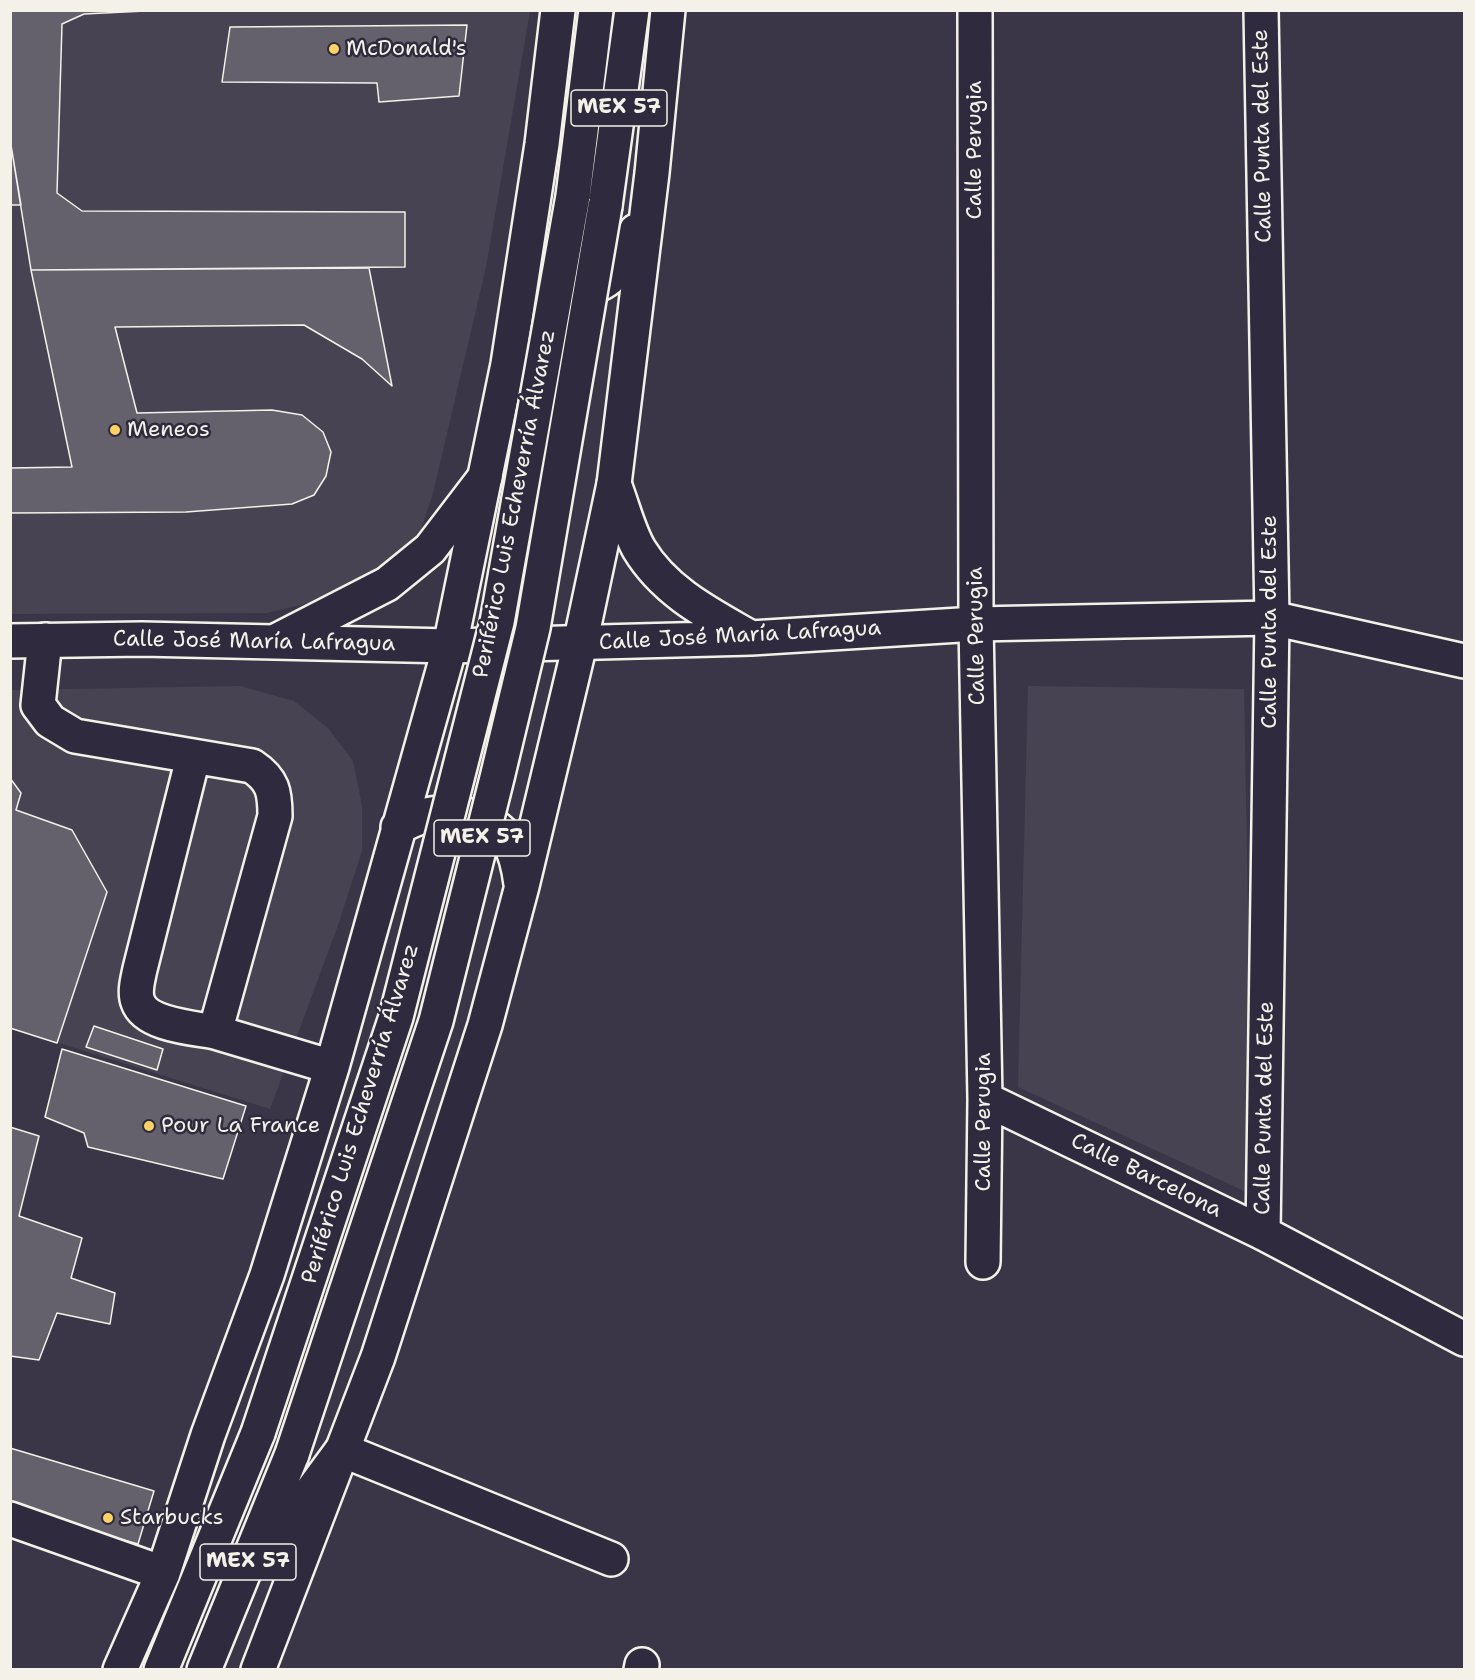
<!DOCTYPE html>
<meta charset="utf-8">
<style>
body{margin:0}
#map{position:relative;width:1475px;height:1680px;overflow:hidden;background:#3b3647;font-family:"Shantell Sans",sans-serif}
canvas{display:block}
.frame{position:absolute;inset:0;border:12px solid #f4f1e8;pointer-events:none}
</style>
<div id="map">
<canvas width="1475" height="1680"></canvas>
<div class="frame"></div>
</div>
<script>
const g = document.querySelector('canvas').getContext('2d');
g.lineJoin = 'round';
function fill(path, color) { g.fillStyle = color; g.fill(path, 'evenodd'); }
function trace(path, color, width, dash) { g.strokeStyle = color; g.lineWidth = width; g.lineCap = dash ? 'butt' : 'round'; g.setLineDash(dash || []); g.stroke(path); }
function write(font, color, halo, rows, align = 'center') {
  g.font = font + ' "Shantell Sans",sans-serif'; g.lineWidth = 5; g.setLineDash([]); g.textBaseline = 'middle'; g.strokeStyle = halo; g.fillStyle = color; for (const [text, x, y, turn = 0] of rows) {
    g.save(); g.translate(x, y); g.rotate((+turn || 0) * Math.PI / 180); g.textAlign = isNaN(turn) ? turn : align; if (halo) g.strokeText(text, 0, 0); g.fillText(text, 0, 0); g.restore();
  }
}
fill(new Path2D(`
 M10,11H530L486,267L433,493L412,557L342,595L267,613L11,614Z
 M240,686L294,701L328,728L353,761L362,806V851L337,928L270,1109L11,1028L10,690Z
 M1028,686L1244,689L1253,1195L1018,1087Z`), '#484352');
const building = new Path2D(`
 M10,10H166L84,14L62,24L57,193L82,211L405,212V267L31,270L10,139Z
 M467,25L459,96L379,102L377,83L222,82L230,27Z
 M10,139L21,205H10Z
 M369,268L392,386L362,359L304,325L115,327L137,413L272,410L302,415L323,432L331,452L326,476L314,495L292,504L186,512L10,513V468L72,467L31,270Z
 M10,778L21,793L16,810L72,830L107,892L57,1043L10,1028Z
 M94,1026L163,1049L157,1070L86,1047Z
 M62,1049L246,1106L223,1179L88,1147L84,1133L45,1117Z
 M10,1127L39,1136L19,1216L82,1238L71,1278L115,1293L110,1324L57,1313L39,1360L10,1356Z
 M10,1448L154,1491L138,1544L10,1509Z`);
fill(building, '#65616c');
trace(building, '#f4f1e8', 1.5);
const minor = new Path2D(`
 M975,10L976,624L985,1099L983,1262
 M1261,10L1272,618L1263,1233
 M566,285C608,297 624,264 636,231
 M45,640L38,705L50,721L75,736L252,766C273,780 275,792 275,816L215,1032C194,1028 146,1025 138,1002C134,992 138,979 140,969L193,758
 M398,827C406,823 415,819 423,816C450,808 492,816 508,840C516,853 519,868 521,884
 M215,1032L332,1067
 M985,1099L1263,1233L1464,1339
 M342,1450L611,1559
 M10,1519L163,1573
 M120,1670L163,1573L208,1435L267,1275L332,1067L450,646L508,364L542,144L558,10
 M258,1670L378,1357L485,1025L522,886L580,644L614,484L652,173L668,10
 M641,1670L642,1665`);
const major = new Path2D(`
 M614,484C622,504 628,530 639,549C665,592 709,614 751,638
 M278,640L387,584L430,549L485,477
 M10,641L142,639L450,646L751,638L976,624L1272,618L1464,661`);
const highway = new Path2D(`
 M573,196L596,10
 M605,206L632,10
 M264,1556L342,1450
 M161,1670L258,1433
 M204,1670L292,1454`);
trace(minor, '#f4f1e8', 38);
trace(major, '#f4f1e8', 38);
trace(highway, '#f4f1e8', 38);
trace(minor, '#2f2a3d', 33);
trace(major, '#2f2a3d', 33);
trace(highway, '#2f2a3d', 33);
const highwayBridge = new Path2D(`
 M258,1433L396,1017L497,622L573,196
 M292,1454L436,1021L497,778L533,628L605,206`);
trace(highwayBridge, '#f4f1e8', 38, []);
trace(highwayBridge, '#2f2a3d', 33);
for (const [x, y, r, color] of [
 [334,49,6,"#ffd166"],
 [115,430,6,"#ffd166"],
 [149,1126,6,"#ffd166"],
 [108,1518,6,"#ffd166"]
]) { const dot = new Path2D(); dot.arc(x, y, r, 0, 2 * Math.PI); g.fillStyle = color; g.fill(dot); trace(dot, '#2f2a3d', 2); }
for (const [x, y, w] of [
 [619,108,96],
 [482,838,96],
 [248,1562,96]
]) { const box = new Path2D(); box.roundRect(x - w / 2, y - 18, w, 36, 4.5); g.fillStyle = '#2f2a3d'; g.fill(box); trace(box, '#f4f1e8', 1.5); }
write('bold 21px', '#f4f1e8', null, [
 ["MEX 57",619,108],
 ["MEX 57",482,838],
 ["MEX 57",248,1562]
]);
write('22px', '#f4f1e8', '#2f2a3d', [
 ["McDonald's",346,49],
 ["Meneos",127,430],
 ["Pour La France",161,1126],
 ["Starbucks",120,1518]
], 'left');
write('22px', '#f4f1e8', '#2f2a3d', [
 ["Calle Punta del Este",1263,136,-91],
 ["Calle Perugia",975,150,-90],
 ["Periférico Luis Echeverría Álvarez",515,504,-79],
 ["Calle Punta del Este",1270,622,-90],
 ["Calle José María Lafragua",740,636,-3],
 ["Calle Perugia",977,636,-91],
 ["Calle José María Lafragua",254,642,1],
 ["Calle Punta del Este",1265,1108,-89],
 ["Periférico Luis Echeverría Álvarez",361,1114,-73],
 ["Calle Perugia",984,1122,-90],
 ["Calle Barcelona",1146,1176,26]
]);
</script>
